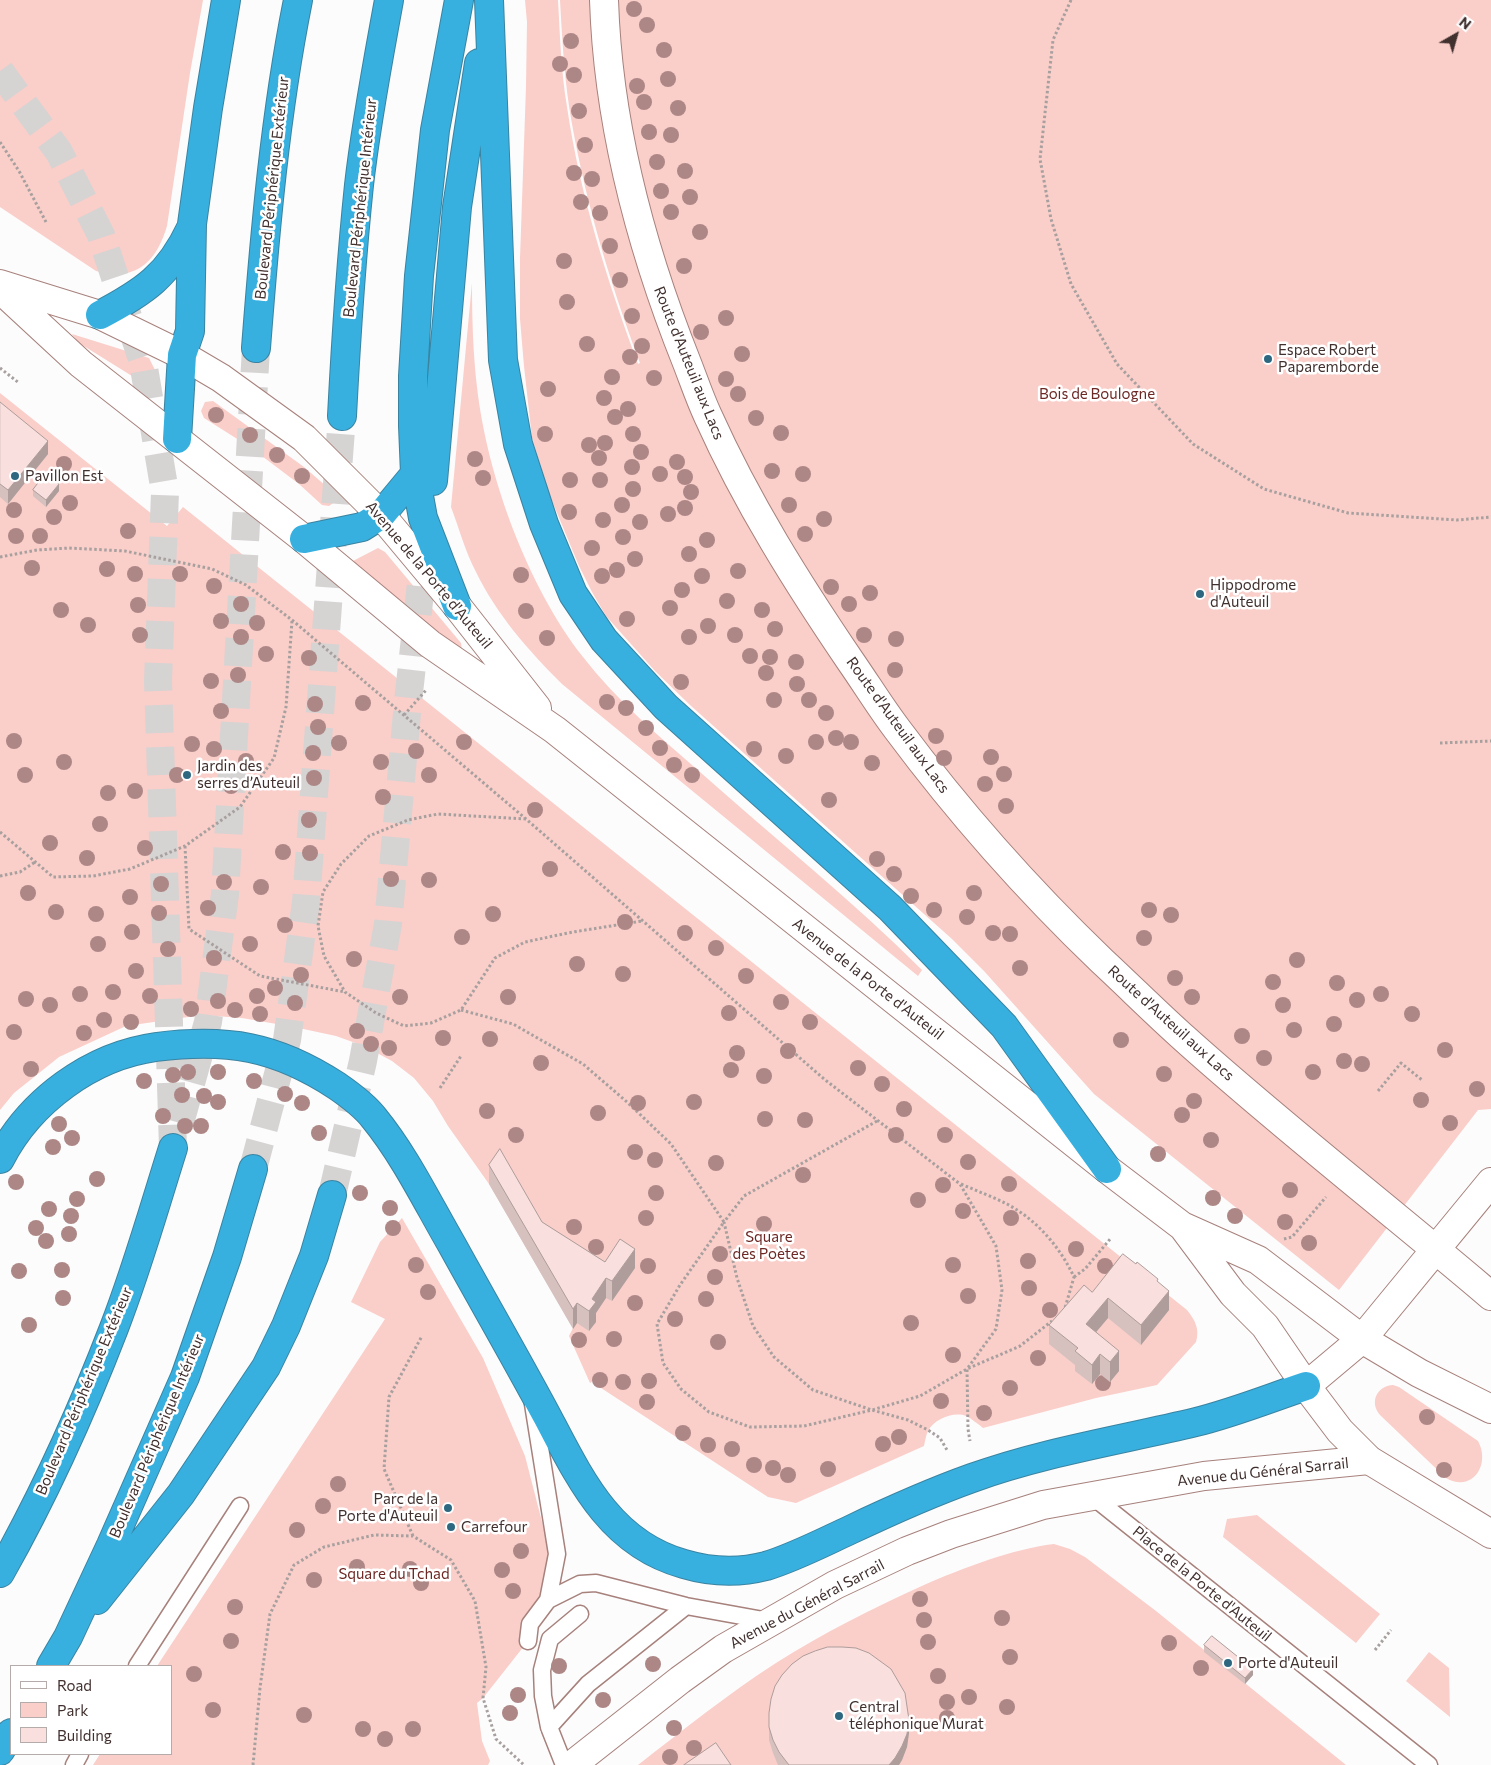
<!DOCTYPE html>
<meta charset="utf-8">
<style>
body{margin:0}
#map{position:relative;width:1491px;height:1765px;overflow:hidden;background:#fcfcfc;font-family:Commissioner,sans-serif}
canvas{display:block}
.legend{position:absolute;left:10px;top:1665px;width:162px;height:90px;box-sizing:border-box;background:#fff;border:1px solid #b3acab;margin:0;padding:6px 9px;list-style:none;font-size:15px;color:#40302e}
.legend li{display:flex;align-items:center;gap:10px;height:25px}
.legend b{width:25px;border:1px solid #b3acab}
.north{position:absolute;left:1431px;top:10px;width:50px;height:50px;-webkit-text-stroke:4px #fff;paint-order:stroke;rotate:38deg;font-size:14px;font-weight:700;line-height:20px;text-align:center;color:#40302e}
.north::after{content:'';display:block;margin:auto;width:18px;height:22px;background:#40302e;clip-path:polygon(50% 0,100% 100%,50% 72%,0 100%)}
</style>
<div id="map">
<canvas width="1491" height="1765"></canvas>
<ul class="legend">
<li><b style="height:6px;background:#fff"></b>Road</li>
<li><b style="height:14px;background:#facec9"></b>Park</li>
<li><b style="height:14px;background:#f9e0de"></b>Building</li>
</ul>
<div class="north">N</div>
</div>
<script>
const g = document.querySelector('canvas').getContext('2d');
g.lineJoin = 'round';
function fill(path, color) { g.fillStyle = color; g.fill(path, 'evenodd'); }
function trace(path, color, width, dash) { g.strokeStyle = color; g.lineWidth = width; g.lineCap = dash ? 'butt' : 'round'; g.setLineDash(dash || []); g.stroke(path); }
function write(font, color, halo, rows, align = 'center') {
  g.font = font + ' Commissioner,sans-serif'; g.lineWidth = 5; g.setLineDash([]); g.textBaseline = 'middle'; g.strokeStyle = halo; g.fillStyle = color; for (const [text, x, y, turn = 0] of rows) {
    g.save(); g.translate(x, y); g.rotate((+turn || 0) * Math.PI / 180); g.textAlign = isNaN(turn) ? turn : align; if (halo) g.strokeText(text, 0, 0); g.fillText(text, 0, 0); g.restore();
  }
}
fill(new Path2D(`
 M0,0H203L190,73L167,226C156,263 135,282 96,271L0,207Z
 M525,0H558C560,36 561,71 567,107C580,195 607,280 638,364L640,363C609,280 583,194 569,106C564,71 562,36 560,0H1491V1109L1478,1110L1339,1290L1094,1094L984,971L952,939L690,705L655,671L606,616L592,592L579,566L550,496L532,438L524,366L520,319V258L526,87L527,22Z
 M472,283C472,318 473,353 477,387C487,476 528,587 583,657C616,700 659,736 700,772C774,838 852,900 922,970L918,976L562,684C528,650 497,615 476,572C465,551 459,528 451,507Z
 M72,334L149,358L155,370L150,382L140,381L79,343Z
 M0,393L167,526L183,507L1187,1310C1195,1320 1200,1329 1196,1342L1157,1385L1096,1398L983,1428C978,1424 972,1419 966,1416C954,1411 934,1419 928,1431C926,1435 925,1441 924,1446L796,1503L768,1497L598,1386L593,1381L590,1383L569,1336L573,1328L489,1184L448,1126L433,1101L414,1078L392,1061L364,1046L336,1036L294,1027L242,1018L202,1015L126,1026L59,1057L14,1093L0,1110Z
 M213,401L304,467L334,493L336,501L329,506L322,505L299,484L250,447L204,418L201,411L205,402Z
 M378,548L385,552L461,643L462,651L351,562Z
 M402,1218L483,1358L525,1456L548,1545L546,1580L528,1641L483,1698L477,1703L482,1741L490,1761L488,1765H93L100,1754H171V1666H157L385,1319L351,1302L380,1242Z
 M1393,1385L1399,1387L1478,1441C1491,1465 1472,1493 1446,1478L1380,1415C1369,1402 1377,1386 1393,1385Z
 M1257,1515L1380,1614L1356,1643L1223,1537L1227,1519Z
 M1054,1544L1070,1549L1085,1557L1156,1611L1346,1765H638C683,1730 728,1694 776,1663C823,1633 873,1608 924,1585C963,1568 1012,1549 1054,1544Z
 M1429,1652L1449,1668L1450,1717L1406,1681Z`), '#facec9');
trace(new Path2D(`
 M0,71L59,152L101,235L143,362L165,492L158,681L173,1148
 M180,1123L208,1022L225,894L256,348
 M253,1169L287,1040L306,902L342,416
 M332,1195L363,1061L388,924L408,702L425,547`), '#d6d3d3', 28, [28, 14]);
const lane = new Path2D(`
 M533,1404L557,1554L548,1600
 M1092,1496L1429,1765
 M528,1641L530,1624L548,1600L580,1584L596,1583L686,1606L769,1621
 M137,1666L240,1506
 M549,1727L588,1684L686,1606
 M74,1765L80,1754
 M564,1765L549,1727L543,1696L542,1670L550,1639L580,1614`);
const street = new Path2D(`
 M604,0C608,125 641,248 687,363C694,381 700,399 708,416C747,503 798,584 851,662C867,685 881,708 897,729C958,811 1029,891 1102,961C1130,987 1157,1014 1185,1039C1284,1128 1390,1210 1491,1296
 M1306,1386L1362,1339L1491,1182
 M572,1765L680,1680L723,1649L835,1585L907,1551L951,1534L1043,1505L1204,1476L1369,1460`);
const secondary = new Path2D(`
 M0,284L100,315L182,355L221,378L304,438L381,515L457,606L537,708
 M0,289L81,364L304,539L430,644L555,730L1107,1169L1182,1226L1258,1260L1362,1339L1419,1373L1491,1409
 M1183,1227L1233,1294L1265,1326L1306,1386L1340,1431L1369,1460L1491,1534`);
const highway = new Path2D(`
 M489,0L503,360L518,444L544,524L573,594L604,640L666,707L890,908L1004,1026L1107,1169
 M100,315C144,292 169,275 191,228
 M256,348C265,231 275,115 298,0
 M342,416C346,339 351,262 359,185C366,123 378,61 389,0
 M177,439L182,355L190,331L192,224L208,108L226,0
 M433,481L457,207L479,63
 M304,539L362,527L381,515L415,474
 M457,606L423,518L415,474L413,426V376L419,276L435,130L459,0
 M0,1159C30,1101 91,1056 156,1047C227,1038 276,1046 337,1086C350,1095 364,1105 374,1118C405,1156 427,1202 452,1245C484,1303 517,1360 548,1418C581,1481 611,1544 684,1564C711,1572 739,1573 766,1566C793,1558 824,1542 850,1530C890,1511 930,1493 972,1478C1044,1452 1121,1440 1196,1422C1233,1413 1270,1398 1306,1386
 M0,1573C44,1495 82,1411 114,1328C137,1269 154,1208 173,1148
 M97,1600L181,1494L266,1367L286,1326L314,1256L332,1195
 M51,1666L68,1637L111,1545L185,1377L227,1257L253,1169
 M0,1751L11,1733`);
trace(lane, '#a7817c', 19);
trace(street, '#a7817c', 30);
trace(secondary, '#a7817c', 30);
trace(highway, '#3a83a1', 30);
trace(new Path2D(`
 M1071,0L1053,40L1040,159L1051,219L1071,284L1117,364L1193,444L1264,489L1348,513L1457,520L1491,517
 M0,142L19,171L46,222
 M0,368L19,383
 M0,557L37,550L69,548L125,551L212,569L246,585L292,620L526,819L824,1079L960,1184L996,1246L1002,1290L996,1329L967,1369L968,1429L970,1441
 M404,715L427,689
 M1440,743L1491,741
 M526,819L438,814L408,820L369,836L341,864L323,892L318,926L324,956L345,992L376,1013L404,1026L431,1023L461,1010L495,958L525,942L573,932L642,921
 M0,832L53,877L93,876L130,869L185,846L240,807L274,758L286,707L292,621
 M185,846L189,929L260,976L345,992
 M0,876L20,872L35,862
 M461,1010L513,1024L583,1064L627,1102L671,1144L724,1222L680,1285L657,1324L663,1363L681,1389L709,1412L750,1427L804,1426L872,1410L908,1420L928,1430L940,1438L947,1450
 M440,1088L461,1056
 M1378,1091L1401,1063L1422,1080
 M877,1121L744,1196L724,1222L737,1278L753,1326L774,1357L813,1390L872,1410L920,1396L967,1369L1020,1346L1052,1321
 M961,1184C977,1191 993,1197 1007,1204C1037,1220 1060,1247 1074,1277L1065,1308
 M1284,1239L1292,1237L1326,1197
 M1074,1277L1085,1269L1111,1238
 M413,1536L384,1469L389,1397L422,1336
 M1375,1650L1391,1630
 M253,1765L260,1688L270,1614L294,1565L324,1547L374,1535L413,1536L451,1560L475,1601L486,1667L483,1698L496,1739L524,1765`), '#a7a09f', 3, [2.5, 2.5]);
trace(lane, '#fff', 16);
trace(street, '#fff', 28);
trace(secondary, '#fff', 28);
trace(highway, '#37b0df', 28);
g.fillStyle = '#ad8786';
for (const [x, y] of [
 [634,9],
 [647,25],
 [571,41],
 [664,50],
 [560,64],
 [574,75],
 [668,79],
 [637,86],
 [644,102],
 [678,108],
 [579,111],
 [649,132],
 [671,135],
 [585,145],
 [657,162],
 [685,171],
 [574,173],
 [592,179],
 [661,191],
 [690,197],
 [581,202],
 [671,212],
 [600,213],
 [700,232],
 [610,246],
 [564,261],
 [684,266],
 [620,280],
 [567,302],
 [632,316],
 [726,318],
 [701,332],
 [587,344],
 [642,346],
 [742,354],
 [630,357],
 [612,377],
 [654,378],
 [726,379],
 [548,389],
 [738,394],
 [604,398],
 [628,409],
 [216,415],
 [615,417],
 [756,418],
 [781,433],
 [545,434],
 [633,434],
 [250,435],
 [605,443],
 [589,445],
 [641,452],
 [277,455],
 [599,458],
 [475,459],
 [677,462],
 [64,464],
 [632,467],
 [772,471],
 [660,474],
 [803,474],
 [302,476],
 [685,477],
 [483,478],
 [570,480],
 [600,480],
 [633,489],
 [691,492],
 [70,503],
 [622,505],
 [789,505],
 [685,508],
 [14,510],
 [569,512],
 [668,514],
 [54,517],
 [824,519],
 [603,520],
 [640,522],
 [128,531],
 [805,534],
 [16,536],
 [40,536],
 [623,537],
 [707,540],
 [592,548],
 [689,554],
 [635,559],
 [32,568],
 [107,569],
 [617,570],
 [738,571],
 [135,574],
 [180,574],
 [521,575],
 [602,576],
 [702,576],
 [214,586],
 [831,587],
 [682,590],
 [870,593],
 [727,601],
 [241,604],
 [849,604],
 [138,605],
 [670,608],
 [61,610],
 [762,610],
 [526,611],
 [627,619],
 [221,621],
 [257,623],
 [88,625],
 [708,626],
 [775,629],
 [140,635],
 [735,635],
 [864,635],
 [241,637],
 [689,637],
 [547,638],
 [896,639],
 [266,654],
 [750,656],
 [770,657],
 [309,658],
 [796,662],
 [895,670],
 [766,673],
 [238,675],
 [211,681],
 [681,682],
 [797,684],
 [774,700],
 [809,700],
 [607,702],
 [363,703],
 [315,704],
 [626,708],
 [221,711],
 [826,713],
 [318,727],
 [646,728],
 [936,736],
 [836,738],
 [14,741],
 [464,742],
 [816,742],
 [851,742],
 [339,743],
 [192,744],
 [660,748],
 [214,749],
 [754,749],
 [416,751],
 [313,753],
 [786,756],
 [991,757],
 [944,758],
 [246,761],
 [64,762],
 [381,762],
 [872,763],
 [674,765],
 [1004,774],
 [25,775],
 [177,775],
 [429,775],
 [692,775],
 [314,778],
 [985,784],
 [231,786],
 [135,791],
 [108,793],
 [383,797],
 [829,800],
 [1006,806],
 [535,810],
 [309,820],
 [100,824],
 [50,843],
 [145,848],
 [283,852],
 [310,853],
 [87,858],
 [877,859],
 [550,869],
 [894,874],
 [391,879],
 [429,880],
 [224,882],
 [161,884],
 [261,887],
 [28,893],
 [974,893],
 [911,896],
 [130,897],
 [208,908],
 [934,910],
 [1149,910],
 [56,912],
 [159,913],
 [96,914],
 [493,914],
 [1171,915],
 [967,917],
 [625,922],
 [285,925],
 [132,932],
 [685,933],
 [993,933],
 [1010,934],
 [462,937],
 [1144,938],
 [98,944],
 [250,944],
 [716,948],
 [168,949],
 [214,958],
 [354,959],
 [1297,960],
 [577,964],
 [1020,968],
 [136,971],
 [623,974],
 [301,975],
 [746,976],
 [1175,978],
 [1273,982],
 [1337,983],
 [275,988],
 [113,992],
 [80,994],
 [1381,994],
 [150,996],
 [257,996],
 [400,997],
 [508,997],
 [1192,997],
 [26,999],
 [1357,1000],
 [218,1001],
 [781,1002],
 [295,1003],
 [50,1005],
 [1283,1005],
 [191,1009],
 [235,1010],
 [729,1013],
 [260,1014],
 [1412,1014],
 [104,1020],
 [131,1022],
 [810,1022],
 [1334,1024],
 [1294,1030],
 [357,1031],
 [14,1032],
 [84,1033],
 [1242,1036],
 [443,1038],
 [490,1039],
 [1121,1040],
 [371,1044],
 [389,1048],
 [1445,1050],
 [788,1051],
 [737,1053],
 [1264,1058],
 [1344,1061],
 [541,1063],
 [1362,1064],
 [858,1068],
 [31,1069],
 [731,1070],
 [188,1072],
 [218,1072],
 [1313,1072],
 [1164,1074],
 [173,1075],
 [764,1076],
 [144,1081],
 [254,1081],
 [882,1084],
 [1477,1089],
 [285,1094],
 [182,1095],
 [204,1096],
 [1421,1100],
 [1194,1101],
 [218,1102],
 [694,1102],
 [302,1103],
 [638,1103],
 [904,1109],
 [487,1111],
 [598,1113],
 [1182,1115],
 [163,1116],
 [765,1119],
 [805,1120],
 [1450,1123],
 [59,1124],
 [185,1126],
 [201,1126],
 [319,1133],
 [516,1135],
 [896,1135],
 [945,1135],
 [72,1138],
 [1211,1140],
 [53,1147],
 [635,1152],
 [1158,1154],
 [655,1160],
 [968,1162],
 [716,1163],
 [803,1175],
 [97,1179],
 [16,1182],
 [1009,1184],
 [943,1185],
 [1290,1190],
 [360,1193],
 [656,1193],
 [1213,1198],
 [77,1199],
 [918,1200],
 [390,1208],
 [49,1209],
 [963,1211],
 [71,1216],
 [1235,1216],
 [646,1218],
 [1011,1218],
 [1285,1222],
 [764,1224],
 [574,1227],
 [36,1228],
 [393,1228],
 [69,1234],
 [46,1241],
 [1309,1243],
 [596,1247],
 [1076,1249],
 [720,1254],
 [1028,1261],
 [416,1265],
 [953,1265],
 [648,1266],
 [1105,1266],
 [62,1270],
 [19,1271],
 [715,1277],
 [1029,1288],
 [428,1292],
 [968,1296],
 [63,1298],
 [706,1299],
 [635,1303],
 [1050,1310],
 [675,1319],
 [911,1323],
 [29,1325],
 [614,1339],
 [579,1340],
 [718,1342],
 [953,1355],
 [1038,1358],
 [600,1380],
 [649,1381],
 [623,1382],
 [1103,1383],
 [1010,1388],
 [941,1401],
 [647,1402],
 [984,1413],
 [1427,1417],
 [683,1433],
 [899,1437],
 [883,1444],
 [708,1445],
 [732,1449],
 [754,1465],
 [773,1468],
 [828,1469],
 [1444,1470],
 [788,1475],
 [338,1484],
 [323,1506],
 [297,1530],
 [521,1551],
 [357,1567],
 [410,1569],
 [502,1570],
 [314,1580],
 [421,1583],
 [513,1591],
 [920,1599],
 [235,1607],
 [1002,1618],
 [924,1620],
 [231,1641],
 [928,1642],
 [1169,1643],
 [1010,1657],
 [653,1664],
 [559,1666],
 [1201,1668],
 [194,1674],
 [938,1676],
 [518,1695],
 [969,1697],
 [603,1700],
 [947,1702],
 [1007,1707],
 [213,1710],
 [510,1713],
 [304,1715],
 [947,1718],
 [674,1728],
 [363,1729],
 [413,1729],
 [385,1739],
 [694,1748],
 [670,1757]
]) { g.beginPath(); g.arc(x, y, 8, 0, 2 * Math.PI); g.fill(); }
fill(new Path2D(`
 M0,402L48,454L8,504L0,497Z
 M33,490L59,491L46,507L33,496Z
 M489,1165L542,1222L605,1262L635,1268L612,1301L606,1298L596,1313V1322L589,1331L577,1323L573,1329L489,1184Z
 M1158,1282L1169,1310L1141,1345L1108,1318L1096,1332L1119,1371L1110,1382L1100,1374L1092,1384L1075,1371V1365L1049,1344V1325L1092,1292Z
 M1204,1645L1253,1675L1245,1684L1204,1652Z
 M769,1713L909,1733L907,1747L902,1760L899,1765H778L773,1753L769,1740Z`), '#d6c1bf');
fill(new Path2D(`
 M48,441V454L8,504V490Z
 M59,484V491L46,507V500Z
 M635,1249V1268L612,1301V1281Z
 M606,1278V1298L596,1313V1322L589,1331V1311L592,1299Z
 M1169,1291V1310L1141,1345V1325Z
 M1108,1298V1318L1086,1344V1324Z
 M577,1303V1323L573,1329V1309Z
 M1119,1351V1371L1110,1382V1362Z
 M1100,1354V1374L1092,1384V1365Z
 M1253,1669V1675L1245,1684V1678Z
 M909,1720V1733L907,1747L902,1760L899,1765H889Z`), '#ae9d9b');
const building = new Path2D(`
 M0,402L48,441L8,490L0,484Z
 M46,473L59,484L46,500L33,490Z
 M500,1149L542,1222L605,1262L620,1239L635,1249L612,1281L606,1278L592,1299L596,1302L589,1311L577,1303L573,1309L489,1165Z
 M1123,1254L1136,1264L1137,1262L1158,1279L1157,1281L1169,1291L1141,1325L1108,1298L1086,1324L1119,1351L1110,1362L1100,1354L1092,1365L1075,1351L1078,1348L1049,1325L1084,1285L1092,1292Z
 M1212,1636L1253,1669L1245,1678L1204,1645Z
 M828,1647H842L856,1648L869,1653L891,1669L905,1693L909,1720L907,1734L902,1746L895,1758L889,1765H789L779,1752L773,1740L769,1727V1713L771,1699L775,1686L782,1675L792,1664L803,1656L815,1651Z
 M716,1743L731,1765H684Z`);
fill(building, '#f9e0de');
trace(building, '#ae9d9b', 1);
for (const [x, y, r, color] of [
 [1268,359,5,"#2d6780"],
 [15,476,5,"#2d6780"],
 [1200,594,5,"#2d6780"],
 [187,775,5,"#2d6780"],
 [448,1508,5,"#2d6780"],
 [451,1527,5,"#2d6780"],
 [1228,1663,5,"#2d6780"],
 [839,1716,5,"#2d6780"]
]) { const dot = new Path2D(); dot.arc(x, y, r, 0, 2 * Math.PI); g.fillStyle = color; g.fill(dot); trace(dot, '#fff', 2); }
write('15px', '#40302e', '#fff', [
 ["Boulevard Périphérique Extérieur",272,188,-84],
 ["Boulevard Périphérique Intérieur",360,208,-84],
 ["Route d'Auteuil aux Lacs",689,363,68],
 ["Avenue de la Porte d'Auteuil",429,575,50],
 ["Route d'Auteuil aux Lacs",898,725,54],
 ["Avenue de la Porte d'Auteuil",868,979,38],
 ["Route d'Auteuil aux Lacs",1171,1023,42],
 ["Boulevard Périphérique Extérieur",84,1391,-67],
 ["Boulevard Périphérique Intérieur",157,1436,-67],
 ["Avenue du Général Sarrail",1263,1472,-6],
 ["Place de la Porte d'Auteuil",1202,1584,39],
 ["Avenue du Général Sarrail",807,1604,-28]
]);
write('15px', '#40302e', '#fff', [
 ["Espace Robert",1278,350],
 ["Paparemborde",1278,367],
 ["Pavillon Est",25,476],
 ["Hippodrome",1210,585],
 ["d'Auteuil",1210,602],
 ["Jardin des",197,766],
 ["serres d’Auteuil",197,783],
 ["Parc de la",438,1499,"right"],
 ["Porte d'Auteuil",438,1516,"right"],
 ["Carrefour",461,1527],
 ["Porte d'Auteuil",1238,1663],
 ["Central",849,1707],
 ["téléphonique Murat",849,1724]
], 'left');
write('15px', '#6d2825', '#fff', [
 ["Bois de Boulogne",1097,394],
 ["Square",769,1237],
 ["des Poètes",769,1254],
 ["Square du Tchad",394,1574]
]);
</script>
